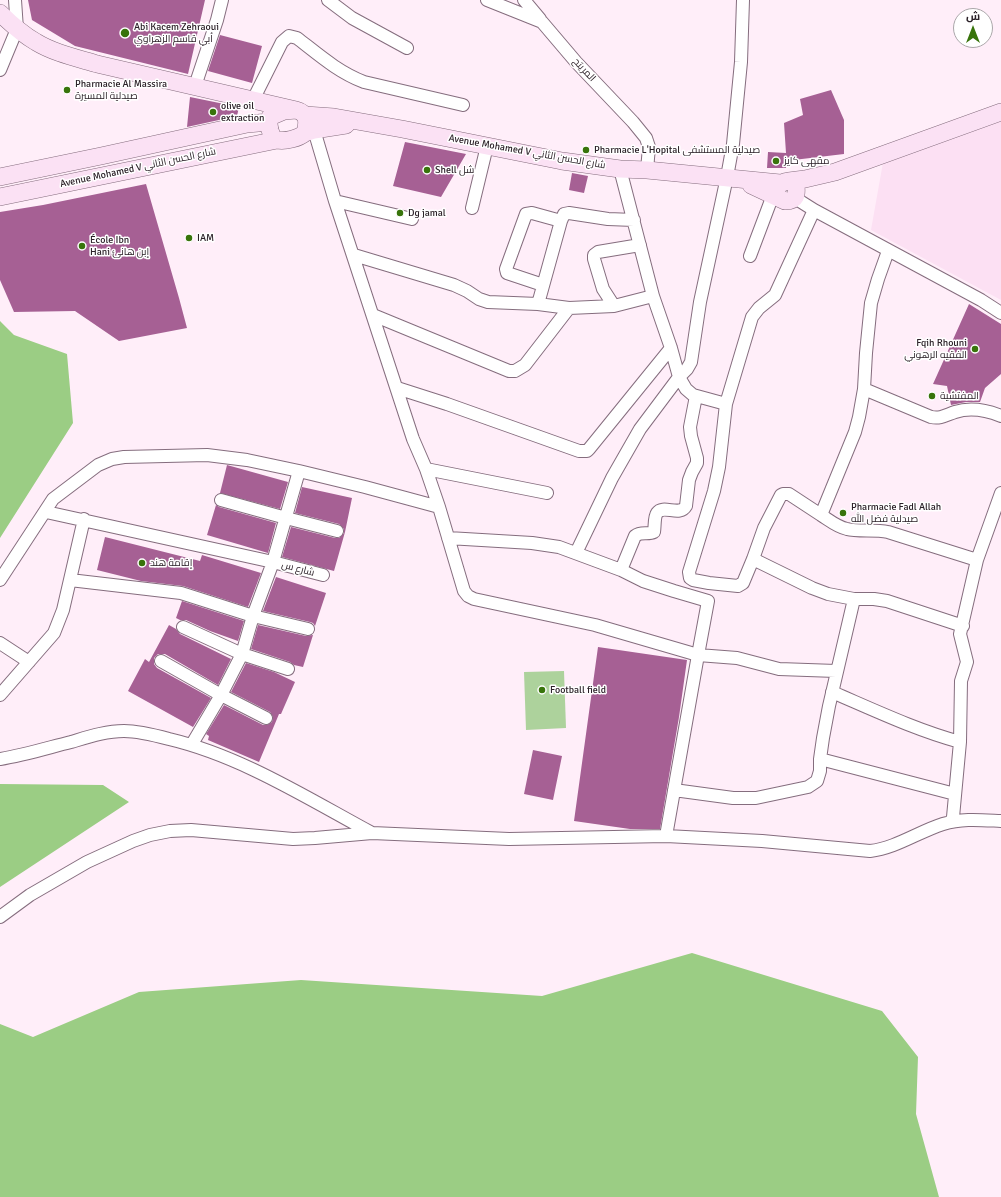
<!DOCTYPE html>
<meta charset="utf-8">
<style>
body{margin:0}
#map{position:relative;width:1001px;height:1197px;overflow:hidden;background:#ffeef9;font-family:Signika,Cairo,sans-serif}
canvas{display:block}
.north{position:absolute;left:953px;top:8px;width:40px;height:40px;box-sizing:border-box;background:#fff;border:1px solid #aaa6a9;border-radius:50%;rotate:0deg;font-size:11px;font-weight:700;line-height:16px;text-align:center;color:#2b2128}
.north::after{content:'';display:block;margin:auto;width:14px;height:18px;background:#38740b;clip-path:polygon(50% 0,100% 100%,50% 72%,0 100%)}
</style>
<div id="map">
<canvas width="1001" height="1197"></canvas>
<div class="north">ش</div>
</div>
<script>
const g = document.querySelector('canvas').getContext('2d');
g.lineJoin = 'round';
function fill(path, color) { g.fillStyle = color; g.fill(path, 'evenodd'); }
function trace(path, color, width, dash) { g.strokeStyle = color; g.lineWidth = width; g.lineCap = dash ? 'butt' : 'round'; g.setLineDash(dash || []); g.stroke(path); }
function write(font, color, halo, rows, align = 'center') {
  g.font = font + ' Signika,Cairo,sans-serif'; g.lineWidth = 3; g.setLineDash([]); g.textBaseline = 'middle'; g.strokeStyle = halo; g.fillStyle = color; for (const [text, x, y, turn = 0] of rows) {
    g.save(); g.translate(x, y); g.rotate((+turn || 0) * Math.PI / 180); g.textAlign = isNaN(turn) ? turn : align; if (halo) g.strokeText(text, 0, 0); g.fillText(text, 0, 0); g.restore();
  }
}
fill(new Path2D(`
 M1001,120V300L871,230L884,157Z`), '#fce0f3');
fill(new Path2D(`
 M564,671L566,728L526,730L524,672Z`), '#add29c');
fill(new Path2D(`
 M0,321L14,335L67,354L73,423L0,538Z
 M0,784L103,785L129,802L0,887Z
 M692,953L882,1011L918,1057L916,1114L939,1197H0V1024L33,1037L139,992L301,980L542,996Z`), '#9bcd84');
fill(new Path2D(`
 M28,0H205L188,74L75,46L32,20Z
 M220,35L262,46L252,83L208,71Z
 M831,90L844,120V154L785,161L786,168H767L768,152L786,153L784,123L803,115L800,99Z
 M190,97L239,107L237,116L187,127Z
 M405,142L466,154L441,197L393,186Z
 M572,173L588,176L584,193L569,190Z
 M146,184L179,298L187,328L119,341L75,311L14,312L0,280V212L43,205Z
 M969,304L1001,324V374L985,388L980,402H966L951,405L947,386L933,384Z
 M227,465L288,482L280,509L220,493Z
 M302,487L352,498L345,532L334,571L282,557L291,527L335,538H339L344,533V529L339,524L295,513Z
 M216,505L219,507L276,523L268,553L207,535Z
 M105,537L200,561L202,555L261,573L248,607L183,586L141,581L97,570Z
 M276,577L326,593L315,626L313,623L310,622L263,611Z
 M182,601L244,621L238,641L210,631L186,620H180L176,618Z
 M169,625L176,629L180,634L231,659L218,685L165,654H158L154,658V664L157,668L211,698L193,727L128,691L145,659L149,662Z
 M258,625L306,636L313,635L303,667L294,665L290,662L251,649Z
 M598,647L687,660L679,717L660,829H630L574,821Z
 M246,663L274,672L295,682L281,714H279L259,762L208,740L209,736L206,734L224,705L263,725H267L272,722L273,717L270,712L231,692Z
 M533,750L562,756L553,800L524,794Z`), '#a66094');
const street = new Path2D(`
 M328,0L352,18L407,48
 M487,0L542,22L576,62L633,122L646,138L649,147L647,170
 M524,0L540,19
 M0,70L17,29L15,0
 M195,86L217,20L222,0
 M253,100L282,42L289,36L297,38C319,55 338,72 364,82L463,105
 M314,130L335,201L413,439L426,469L439,507L464,591L468,596L474,599L595,625L698,655L666,836
 M620,169L653,296L671,348L679,377L686,389L693,395L726,404L719,467L714,491L689,572L690,578L693,580L709,583L738,586L743,583L753,559L764,528L781,495L783,494H789L821,515L855,432L859,417L864,389L866,353L871,303L878,279L888,251
 M795,198L814,210L981,300L1001,313
 M335,201L412,219
 M472,208L487,146
 M354,255L454,285L467,291L479,299L488,302L538,304L569,308
 M750,256L773,195
 M543,285L507,273L506,269L526,214L532,213L561,221
 M538,304L561,221L564,214L569,213L608,219L634,220
 M614,306L603,289L594,259V255L598,252L640,245
 M373,315L509,371H515L525,365L569,308L614,306L653,296
 M397,388L447,404L579,451H587L589,449L671,348
 M864,389L931,417C941,419 946,415 955,412C971,407 986,410 1001,416
 M726,404L752,317L759,308L775,295L814,210
 M426,469L547,493
 M221,500L286,518L337,531
 M46,512L273,562L299,471L365,487L439,507
 M821,515C829,520 837,527 847,529C858,532 875,529 888,532L977,560
 M448,538L532,543L559,547L621,570L643,581L674,591L708,601L698,655L737,658L779,669L836,671
 M576,553L612,478L640,429L679,377L687,369L691,362L700,302L727,177L733,144L741,62L743,0
 M753,559L812,588L828,594L854,599H874L887,601L963,626
 M621,570L635,536C641,531 648,535 654,532C655,527 654,517 657,513C663,504 680,517 686,506L689,480L692,472L697,463V458L691,436L690,427L696,396
 M0,580L53,499L98,465L112,459L124,457L207,455L247,460L299,471
 M70,580L181,593L253,616L308,629
 M183,627L242,654L288,669
 M0,643L29,662
 M161,661L221,695L266,718
 M832,692C874,710 916,730 960,742
 M0,695L54,633L63,610L84,519
 M192,744L221,695L242,654L253,616L273,562L323,575
 M0,759C24,755 47,748 71,742C88,737 106,731 124,731C139,731 154,735 169,739C241,756 307,798 372,833
 M820,759L955,794
 M674,790L733,798H756L808,787L817,781L820,771V759L823,738L829,706L854,599
 M951,822L953,817L960,742L961,681L967,662L960,634L977,560L1001,493
 M0,917L30,895L87,862L133,841L150,835L170,831L191,830L293,839L315,838L372,833L509,839L666,836L762,841L870,851C896,848 918,832 943,824C962,818 981,820 1001,821`);
const secondary = new Path2D(`
 M0,13C11,24 22,34 36,42C54,53 77,58 97,64L296,110
 M296,110C308,113 308,122 305,133C299,138 285,142 277,140C273,139 271,134 270,130C269,125 268,122 270,117L284,111Z
 M305,115L334,117L402,129L562,161L620,169L647,170L780,183
 M305,133L314,130L346,125
 M0,177L101,156L247,124L269,122
 M789,181L805,179L835,172L1001,112
 M751,185L785,201C797,201 797,195 796,185L789,181C779,182 775,188 778,197
 M0,197L277,140`);
trace(street, '#856d7e', 14);
trace(secondary, '#856d7e', 18);
trace(street, '#fff', 12);
trace(secondary, '#fbe1f4', 17);
for (const [x, y, r, color] of [
 [125,33,5,"#38740b"],
 [67,90,4,"#38740b"],
 [213,112,4,"#38740b"],
 [586,150,4,"#38740b"],
 [776,161,4,"#38740b"],
 [427,170,4,"#38740b"],
 [400,213,4,"#38740b"],
 [189,238,4,"#38740b"],
 [82,246,4,"#38740b"],
 [975,349,4,"#38740b"],
 [932,396,4,"#38740b"],
 [843,513,4,"#38740b"],
 [142,563,4,"#38740b"],
 [542,690,4,"#38740b"]
]) { const dot = new Path2D(); dot.arc(x, y, r, 0, 2 * Math.PI); g.fillStyle = color; g.fill(dot); trace(dot, '#fff', 1.5); }
write('10px', '#2b2128', '#fff', [
 ["Abi Kacem Zehraoui",134,27],
 ["أبي قاسم الزهراوي",134,39],
 ["Pharmacie Al Massira",75,84],
 ["صيدلية المسيرة",75,96],
 ["olive oil",221,106],
 ["extraction",221,118],
 ["Pharmacie L'Hopital صيدلية المستشفى",594,150],
 ["مقهى كايز",784,161],
 ["Shell شل",435,170],
 ["Dg jamal",408,213],
 ["IAM",197,238],
 ["École Ibn",90,240],
 ["Hani إبن هانئ",90,252],
 ["Fqih Rhouni",967,343,"right"],
 ["الفقيه الرهوني",967,355,"right"],
 ["المفتشية",940,396],
 ["Pharmacie Fadl Allah",851,507],
 ["صيدلية فضل الله",851,519],
 ["إقامة هند",150,563],
 ["Football field",550,690]
], 'left');
write('10px', '#2b2128', '#fff', [
 ["المريتح",584,70,47],
 ["Avenue Mohamed V شارع الحسن الثاني",527,152,10],
 ["Avenue Mohamed V شارع الحسن الثاني",138,168,-12],
 ["شارع س",298,569,15]
]);
</script>
